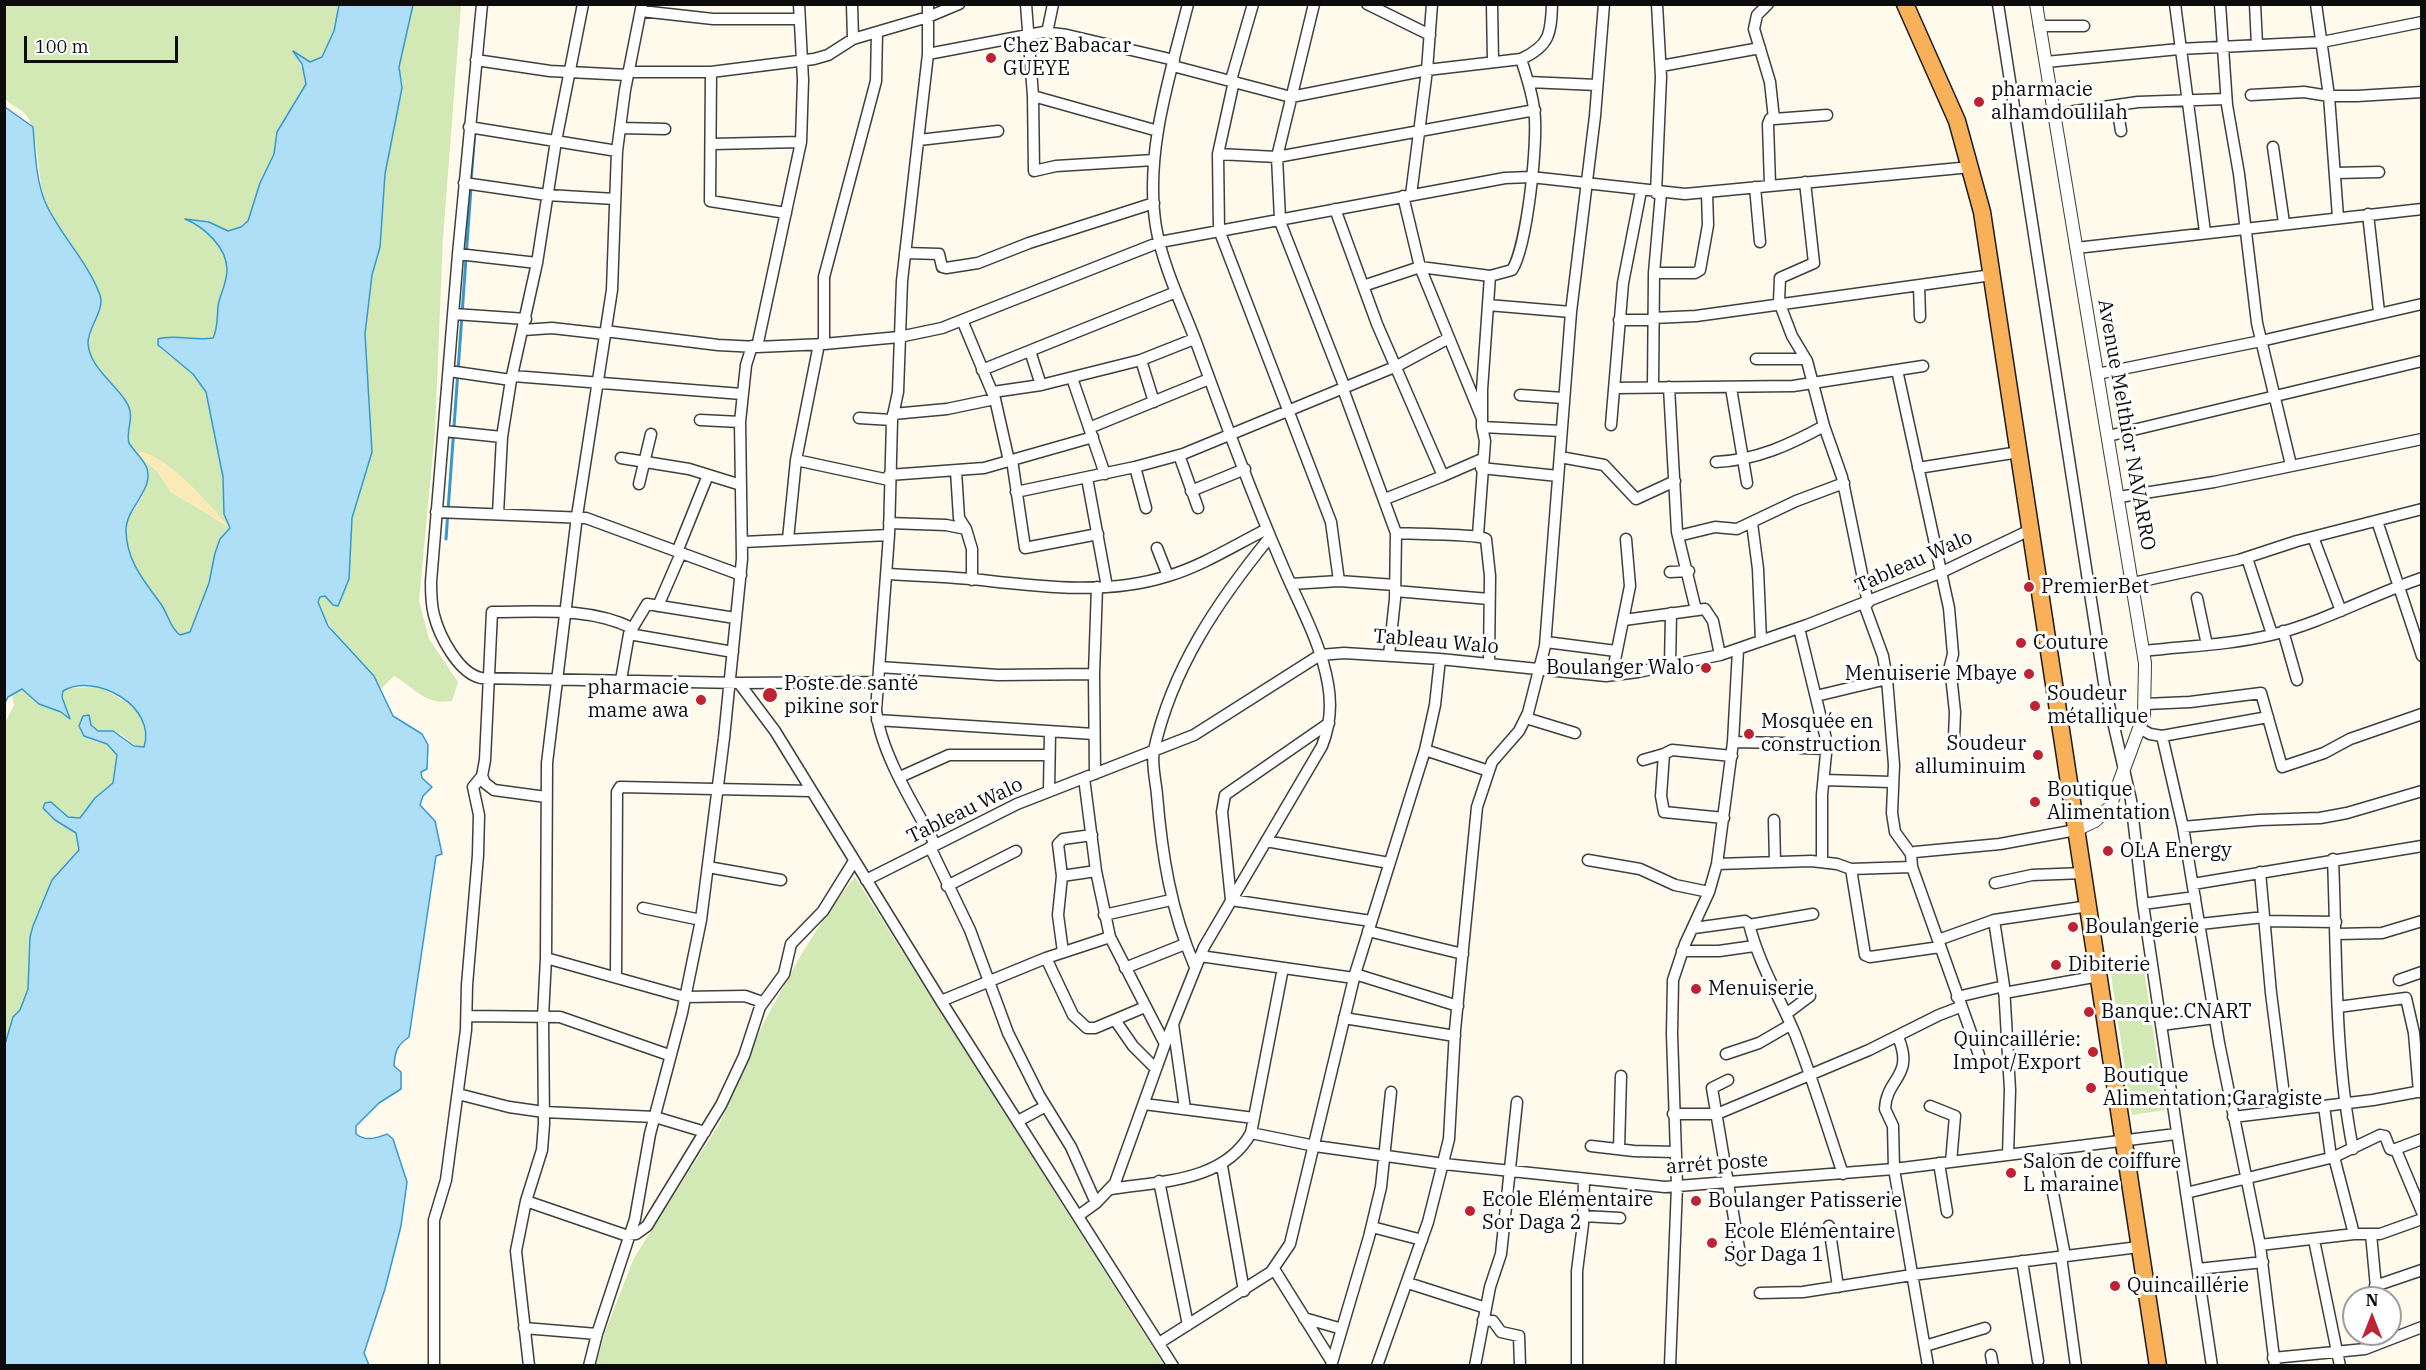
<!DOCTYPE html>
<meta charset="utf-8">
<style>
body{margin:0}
#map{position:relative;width:2426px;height:1370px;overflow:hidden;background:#fffaeb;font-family:"IBM Plex Serif",serif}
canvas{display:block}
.frame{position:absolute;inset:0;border:6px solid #0c0c0c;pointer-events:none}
.north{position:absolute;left:2342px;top:1286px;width:60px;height:60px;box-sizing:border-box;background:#fff;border:2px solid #9e9e9e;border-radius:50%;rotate:0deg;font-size:16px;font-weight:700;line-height:24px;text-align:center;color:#0c0c0c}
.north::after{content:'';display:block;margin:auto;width:21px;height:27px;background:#bd2332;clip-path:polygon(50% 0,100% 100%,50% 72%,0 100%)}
.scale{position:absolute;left:24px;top:36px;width:154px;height:27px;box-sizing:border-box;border:3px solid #0c0c0c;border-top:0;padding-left:8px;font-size:18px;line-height:21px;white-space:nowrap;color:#0c0c0c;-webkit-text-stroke:4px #fff;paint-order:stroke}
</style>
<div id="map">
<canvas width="2426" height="1370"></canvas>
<div class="frame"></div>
<div class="north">N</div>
<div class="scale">100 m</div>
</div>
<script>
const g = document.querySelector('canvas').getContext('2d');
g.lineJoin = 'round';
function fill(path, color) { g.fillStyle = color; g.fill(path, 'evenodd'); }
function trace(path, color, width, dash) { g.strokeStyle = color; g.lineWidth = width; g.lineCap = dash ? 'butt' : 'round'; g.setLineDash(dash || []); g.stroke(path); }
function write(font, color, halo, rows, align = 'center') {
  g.font = font + ' "IBM Plex Serif",serif'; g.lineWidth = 6; g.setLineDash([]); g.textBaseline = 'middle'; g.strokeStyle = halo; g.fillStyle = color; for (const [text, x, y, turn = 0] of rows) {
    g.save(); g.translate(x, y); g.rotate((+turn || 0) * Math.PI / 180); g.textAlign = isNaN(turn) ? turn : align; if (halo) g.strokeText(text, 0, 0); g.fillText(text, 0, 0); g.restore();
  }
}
fill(new Path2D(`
 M5,5H339L334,31L322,57L310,62L295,53L305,75L306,84L277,132L274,154L260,183L248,221L241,227L228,231L209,222L188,220C206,229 230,251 227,274C225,285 220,295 219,306C217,317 218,328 213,338L197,341L163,337L162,350L193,374L206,392L223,477L224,514L230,528L220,539L215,553L209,583L190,632L180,635C171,628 169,617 163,608C148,582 124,562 126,529C127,514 140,505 144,492C147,484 145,472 145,464L129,443C126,429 134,422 127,404C120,386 98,375 91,357C81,335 106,317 100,296C90,262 57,236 45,202C37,178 39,131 26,115C21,108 10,106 5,98ZM134,451L184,480L228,526L171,492L157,471Z
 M413,5H461L443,238L435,431L419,601L429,639L458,682L452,701C425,706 414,687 394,676L380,690C366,657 329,638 318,602L320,597L325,596L332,605L349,579L352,518L372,452L365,334L372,275L380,247L385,174L402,89L399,67Z
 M98,687C122,698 154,714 144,747L139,748L120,734L98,731L91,725V740L107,744L117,755L113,783L95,798L80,818L68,817L51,802L55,820L76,833L79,850L52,880L33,926L30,937L28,989L20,1010L13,1017L5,1044V723L14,705L12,695L18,689H22L39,704L61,712L69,718L62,697L63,691L69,688Z
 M855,877L1164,1365L596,1366L605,1332L634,1258L721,1121L763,1024L801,955L830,909Z
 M2142,957L2165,1110L2132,1115L2109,961Z`), '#d2e9b5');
fill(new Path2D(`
 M134,450C168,454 208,503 230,528L171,492L157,471Z`), '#fbe9b7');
const water = new Path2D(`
 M339,5H413L399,67L402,88L385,174L380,247L372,275L365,334L372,452L352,518L349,579L338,606L333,605L325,596L320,597L318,602L328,626L374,676L393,716L422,734L428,745L427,769L421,772L422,778L432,787L423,796L420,805L435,821L442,854L436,856L409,1037C397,1045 395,1051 394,1066L401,1072V1089L379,1103L356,1126V1134C366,1142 376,1138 387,1134L393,1139L407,1182L401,1226L385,1289L364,1353L369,1365H5V1044L13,1017L20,1010L28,989L30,937L33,926L52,880L79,850L76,833L55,820L43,808L45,803L51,802L68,817L80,818L95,798L113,783L117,755L107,744L84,736L79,726L83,716L89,715L91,725L98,731H113L134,746L144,747C157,706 95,672 63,691L62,697L70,719L61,712L39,704L22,689L8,697L5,703V107L33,127C35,151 36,182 46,204C61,236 88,262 100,295C105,311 88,327 88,343C89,366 113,382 125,400C137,417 125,428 129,443C134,451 142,458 146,466C156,489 126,507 126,530C126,560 144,581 161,604C168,614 170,628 180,635L190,632L209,583L215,553L220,539L230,528L224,514L223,477L206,392L193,374L158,345V339C174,334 195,341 213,338C218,328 217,317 218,306C220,294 227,283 227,270C227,247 204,227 185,219L209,222L228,231L241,227L248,221L260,183L274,154L277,132L306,84L302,64L293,51L310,62L322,57L334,31Z`);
fill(water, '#afdff7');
trace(water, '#3599cf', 1.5);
trace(new Path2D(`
 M471,181L475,131
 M446,539L471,188`), '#3599cf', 3);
const minor = new Path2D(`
 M482,4L458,254L431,582C431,593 431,604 434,615C439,635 458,673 481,678L739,683L877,682
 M852,4L853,39
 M928,4V54L902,281L898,392L892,420L889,535L876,710C881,754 914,805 935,844
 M1026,4L1033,96L1034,171L1056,166L1154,160
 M1367,4L1430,35
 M1492,4L1493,62
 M1768,4L1757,15L1754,29L1770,82L1774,119H1770L1768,124L1770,185
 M1998,4L2104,683L2131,800L2143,904L2212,1366
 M2175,4L2205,232
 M2220,4L2227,105L2239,174L2257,323L2291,465
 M2255,4L2257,45
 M2316,4L2329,96L2338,217
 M641,11L713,19H799
 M2039,26H2084
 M1047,33L1053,4
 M928,54L1044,32L1067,35L1174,60
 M476,60L550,71L627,75
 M2046,62L2179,49L2322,42L2422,22
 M1173,66L1291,97L1427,70L1521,59C1550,46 1551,33 1552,4
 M1661,66L1760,48
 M628,72H711L814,59L828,55L853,39L928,17L959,4
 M711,72L710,201L786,213
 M1231,80L1253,4
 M1234,81L1218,154L1219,230L1331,522L1339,581
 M1528,82L1597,85
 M2251,95L2304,92L2329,96H2357L2422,92
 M1033,96L1158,131
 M2117,106L2121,131
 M2054,114L2138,102L2226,99
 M1774,119L1827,115
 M469,127L617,151
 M620,128L665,129
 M919,140L998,131
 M712,144L801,142
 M2273,147L2284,223
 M1218,154L1277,157L1535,110
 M2335,173L2379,172
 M1805,182L1814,263L1780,278L1779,302L1792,336L1807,361L1824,426L1842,477L1868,603
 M464,183L547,195L615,199
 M1755,187L1760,242
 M1656,193L1661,77L1657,4
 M1411,195L1427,70L1432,4
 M1403,196L1420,267L1481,416
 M1335,209L1377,324L1443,476L1482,459
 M2368,214L2379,312
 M1279,219L1345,388
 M1280,219L1277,157L1314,4
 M2076,248L2422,209
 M905,253L939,254L942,267L946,268L978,263L1029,243L1154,203
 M458,254L537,263
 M1654,273H1695L1700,270L1708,225L1707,193
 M1490,276L1482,390V427L1561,431
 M1919,285L1920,317
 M1363,286L1420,267L1490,276L1512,270C1527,247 1539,138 1534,109C1532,92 1526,75 1521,59
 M1488,305L1571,312
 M454,314L526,319
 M1653,318L1696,316L1992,275
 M962,320L995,399L1009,461
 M1619,320H1653
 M523,330L552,328L605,334
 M605,331L718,345L757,347L824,344L899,337L942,328L1160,242L1505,178L1531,177L1685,194L1971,167
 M824,344V277L876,81L877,32
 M757,347L801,142L803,80L799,4
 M1030,351L1041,385L1141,360L1194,339
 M1756,359H1806
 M1141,360L1154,402
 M982,370L1176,292
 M1897,370L1949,608L1953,654L1950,666L1955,712L1954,737
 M449,371L511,380
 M2097,374L2261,341L2422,304
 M513,376L742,394
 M1072,378L1105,474
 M1653,387L1654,273L1661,193
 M1669,387L1677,532L1696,610
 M1615,388L1793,386L1923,366
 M1731,388L1747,483
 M1343,389L1396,533C1411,534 1479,534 1486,539L1490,576L1489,663
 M993,392L1041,385
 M1520,395L1563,398
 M893,414L947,409L995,399
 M859,418L892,420
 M700,420L740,422
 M1611,425L1623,283L1641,191
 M1089,428L1209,379
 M444,431L502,437
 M2108,436L2422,361
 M1179,455L1198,508
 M1560,457L1604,465L1636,499L1675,481
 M621,458L689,469L741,485
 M796,460L889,480
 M1012,460L1025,548L1098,534
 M1716,462C1757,460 1789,445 1824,426
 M1135,467L1146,508
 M1481,468L1558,476
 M1918,468L2019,452
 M889,475L984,468L1093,437
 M1087,478L1107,587
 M639,484L651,434
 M1191,491L1245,469
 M1016,492L1135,467L1183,454L1397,366L1449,338
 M2119,497L2214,482L2422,439
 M1385,499L1443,476
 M436,512L586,518L741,575
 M498,514L502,437L511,380L537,263L556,141L583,4
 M2377,521L2422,656
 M889,523L946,525L966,529L959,518L956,471
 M1752,523L1758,569L1761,641
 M966,529L972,549V580
 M1478,535L1485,441L1482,427
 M1678,536L1715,527L1737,529L1796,501L1844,483
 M2313,537L2341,611
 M788,539L796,460L819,344
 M743,542L889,535
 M1157,548L1168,576
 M677,552L708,475
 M2247,558L2272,634
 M1670,572L1689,571
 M887,574C918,576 951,577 982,580C1043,587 1108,595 1168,576C1202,566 1235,545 1267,529
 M2133,583L2239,560L2297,541L2422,509
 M1291,584L1339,581L1395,585
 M1395,591L1489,599
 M2197,598L2207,645
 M658,606L681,553
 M1624,620L1705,609L1713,621L1720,655
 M1799,628L1827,743L1822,795V862
 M2283,631L2297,680
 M629,634L733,652
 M1546,642L1616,651
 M2144,651C2186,646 2229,645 2271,635C2324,622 2371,595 2422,578
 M1389,655L1395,599L1396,533
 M1670,666L1671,613
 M879,667L998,675L1094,674
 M1612,675L1630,586L1626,539
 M1887,679L1894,765L1892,813L1895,832L1911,854
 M621,680L629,634L647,604L735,618
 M739,683L775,731L941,1001L1173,1366
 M1816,696L1887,679L1883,656L1864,604
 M2145,704L2190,702L2261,693L2282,767L2324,753L2350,739L2422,714
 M1526,718L1575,733
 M877,720L1094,734
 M1329,723L1225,795L1222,812L1231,900L1371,921
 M2141,729L2150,734L2162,736L2268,717
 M2162,736L2183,827L2219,1043L2260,1245L2275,1366
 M1733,742L1784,743L1801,748L1827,749
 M1425,750L1489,771
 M1643,760L1664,754
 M1095,774L1094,674L1097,587
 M482,776L485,783L494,790L546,797
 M900,777L949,755H1048
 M1084,778L1096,871L1110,937L1165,1044
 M1824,780L1891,782
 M1049,790L1050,733
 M1724,818L1664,812L1661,796L1664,754L1672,750L1732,756
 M1774,820L1775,862
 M2183,827L2259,820L2320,818L2347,813L2422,791
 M1092,835L1063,839L1058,844L1062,876L1096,871
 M1266,841L1389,863
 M930,847L970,930L1008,1033L1039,1095L1071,1147L1096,1203
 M2333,859C2337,955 2334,1054 2353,1149
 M1588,860L1640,869L1675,885L1709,892
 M1717,864L1811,861L1837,864L1851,869L1912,867
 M708,867L781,880
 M1851,869L1865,955L1870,957L1940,947
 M2260,872L2271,993L2286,1110
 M1062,876L1058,915L1063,952
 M866,880L1017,804L1194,735L1320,655L1344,653L1440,659L1606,676L1638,672L1720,655L1807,625L1942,572L2030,530
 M1995,883L2032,875L2084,873
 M2193,884L2422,846
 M947,886L1016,851
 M2143,904L2195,897
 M643,908L701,920
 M1104,915L1171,900
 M1994,920L2004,986L2010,1090L2008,1155
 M2264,921L2336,922
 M2200,924L2264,917
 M1749,925L1813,914
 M1694,928L1745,921L1749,924C1759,964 1779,996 1795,1034C1813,1080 1827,1127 1843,1174
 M1368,931L1463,954
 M2337,934L2382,933L2422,921
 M1938,940L1994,920L2089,906
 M1682,951H1719L1754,946
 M1200,956L1354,978
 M546,958L685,997L745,996L762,1002
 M1046,958L1073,1015L1087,1028H1095L1145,1007
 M1195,967C1171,911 1162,856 1157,795C1156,782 1151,763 1154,750C1172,668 1218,601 1270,537
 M1125,968L1185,944
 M1355,974L1458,1006
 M616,977L617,792L620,787L811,791
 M2399,980L2422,972
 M2004,993L2099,976
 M1957,997L2004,986
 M941,1001L1046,958L1110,937
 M2338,1007L2406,998L2414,1033L2419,1092
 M1786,1014L1810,996
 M467,1016L560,1017L669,1055
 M1344,1018L1455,1036
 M1115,1020L1133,1046L1156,1069
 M1173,1024L1185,1109
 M2161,1025L2215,1018
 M1898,1037C1915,1077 1886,1078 1885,1109L1893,1126L1894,1169L1928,1366
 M1726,1054L1759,1043L1790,1025
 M1979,1055L1912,867L1911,854L1915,852L2000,844L2076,830
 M1728,1080L1712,1088L1741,1260
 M458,1094L509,1107L544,1112L655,1117L705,1132
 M1144,1104L1254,1118
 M1930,1106L1955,1116L1951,1162
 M2324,1106L2331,1157
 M1673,1114H1717L1869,1050L1939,1015L1960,1007
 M2233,1117L2373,1100L2422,1091
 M1018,1121L1046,1106
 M1251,1133L1315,1146L1444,1164L1665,1187L1894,1169L2176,1134
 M1591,1146L1634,1151L1675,1152
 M1619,1149L1621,1076
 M2396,1150L2422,1212
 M2045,1151L2065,1256
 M2334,1157L2354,1234
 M1939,1163L1947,1212
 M1222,1166L1244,1291
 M1159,1181L1188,1325
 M1111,1189C1161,1181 1224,1182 1251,1133L1283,968
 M2186,1193L2334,1157L2380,1135L2385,1136L2390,1149L2393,1150L2422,1139
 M526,1201L625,1235L636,1234L647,1226L721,1105L744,1056L760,1007L784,974L791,944L823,911L854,861
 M1078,1216L1096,1203L1115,1183L1165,1044L1204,947L1322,746C1330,726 1332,706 1328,684C1321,642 1297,601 1281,562C1250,490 1223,416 1196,342C1182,305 1163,267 1156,227C1144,153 1170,76 1188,4
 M1583,1216L1620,1218
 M1829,1226L1838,1287
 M1372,1227L1422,1240
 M2371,1234L2377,1298
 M2314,1240L2340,1366
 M2260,1245L2354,1234H2380L2422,1219
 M2061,1256L2076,1366
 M2022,1261L2038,1361
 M1274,1269L1332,1362
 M2198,1269L2263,1262
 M1408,1283L1486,1308
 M2375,1286L2422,1270
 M1760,1293L1803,1292L1912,1275L2139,1247
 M1304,1318L1342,1329
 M1483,1320L1493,1321L1501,1332L1519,1336L1520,1366
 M524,1328L597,1334
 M1159,1343L1271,1272L1290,1244L1355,974L1425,750L1435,705L1440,659
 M1925,1346L1985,1328
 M1991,1355L1993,1366
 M2273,1358L2365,1349L2422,1327
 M434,1366V1220L446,1180L466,1030L467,985L478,855L479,815L473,787L482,776L485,760L492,612C539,612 589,607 632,628
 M529,1366L516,1251L526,1201L542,1150L544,1124L543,1017L546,958L547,763L577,516L612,290L617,151L625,90L642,4
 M589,1366L597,1334L635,1219L650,1134L682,1013L701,920L724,738L742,559L740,422L746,365L752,346
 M1331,1366L1369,1237L1381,1187L1391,1092
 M1377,1366L1428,1222L1449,1139L1455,1030L1477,807L1492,762L1519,731L1528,713L1545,646L1571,312L1595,116L1604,4
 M1475,1366L1490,1287L1501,1254L1517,1102
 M1577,1366V1271L1583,1224L1584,1179
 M1670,1366L1677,1186L1672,1034L1673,980L1685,944L1709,892L1717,864L1733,742L1738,650`);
const tertiary = new Path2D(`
 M2036,4L2145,663L2144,715L2110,807L2095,821L2076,830`);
const trunk = new Path2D(`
 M1905,4L1957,121L1982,212L2158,1366`);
trace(minor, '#3f3f3f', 13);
trace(tertiary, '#3f3f3f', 14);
trace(trunk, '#1d1d1d', 19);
trace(minor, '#fff', 10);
trace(tertiary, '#fff', 12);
trace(trunk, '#f8b158', 16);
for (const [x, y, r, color] of [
 [991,58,6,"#bd2332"],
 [1979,102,6,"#bd2332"],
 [2029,587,6,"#bd2332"],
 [2021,643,6,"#bd2332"],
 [1706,668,6,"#bd2332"],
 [2029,674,6,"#bd2332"],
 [770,695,8,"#bd2332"],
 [701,700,6,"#bd2332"],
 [2035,706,6,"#bd2332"],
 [1749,734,6,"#bd2332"],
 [2038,755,6,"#bd2332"],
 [2035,802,6,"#bd2332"],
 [2108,851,6,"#bd2332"],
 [2073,927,6,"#bd2332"],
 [2056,965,6,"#bd2332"],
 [1696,989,6,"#bd2332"],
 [2089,1012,6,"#bd2332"],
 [2093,1052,6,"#bd2332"],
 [2091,1088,6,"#bd2332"],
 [2011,1173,6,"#bd2332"],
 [1696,1201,6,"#bd2332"],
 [1470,1211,6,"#bd2332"],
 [1712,1243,6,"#bd2332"],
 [2115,1286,6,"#bd2332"]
]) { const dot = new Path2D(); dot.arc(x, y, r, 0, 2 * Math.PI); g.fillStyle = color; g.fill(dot); trace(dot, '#fff', 2); }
write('20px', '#0c0c0c', '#fff', [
 ["Chez Babacar",1003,46],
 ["GUEYE",1003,69],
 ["pharmacie",1991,90],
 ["alhamdoulilah",1991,113],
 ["PremierBet",2041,587],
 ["Couture",2033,643],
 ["Boulanger Walo",1694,668,"right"],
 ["Menuiserie Mbaye",2017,674,"right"],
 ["Poste de santé",784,684],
 ["pikine sor",784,707],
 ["pharmacie",689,688,"right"],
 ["mame awa",689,711,"right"],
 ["Soudeur",2047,694],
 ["métallique",2047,717],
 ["Mosquée en",1761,722],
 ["construction",1761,745],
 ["Soudeur",2026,744,"right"],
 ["alluminuim",2026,767,"right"],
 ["Boutique",2047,790],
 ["Alimentation",2047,813],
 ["OLA Energy",2120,851],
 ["Boulangerie",2085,927],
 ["Dibiterie",2068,965],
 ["Menuiserie",1708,989],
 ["Banque: CNART",2101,1012],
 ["Quincaillérie:",2081,1040,"right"],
 ["Impot/Export",2081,1063,"right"],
 ["Boutique",2103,1076],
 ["Alimentation;Garagiste",2103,1099],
 ["Salon de coiffure",2023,1162],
 ["L maraine",2023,1185],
 ["Ecole Elémentaire",1482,1200],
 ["Sor Daga 2",1482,1223],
 ["Boulanger Patisserie",1708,1201],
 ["Ecole Elémentaire",1724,1232],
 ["Sor Daga 1",1724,1255],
 ["Quincaillérie",2127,1286]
], 'left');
write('20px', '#0c0c0c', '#fff', [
 ["Avenue Melthior NAVARRO",2126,425,80],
 ["Tableau Walo",1914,562,-24],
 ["Tableau Walo",1436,642,5],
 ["Tableau Walo",965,811,-26],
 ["arrét poste",1717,1164,-4]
]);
</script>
